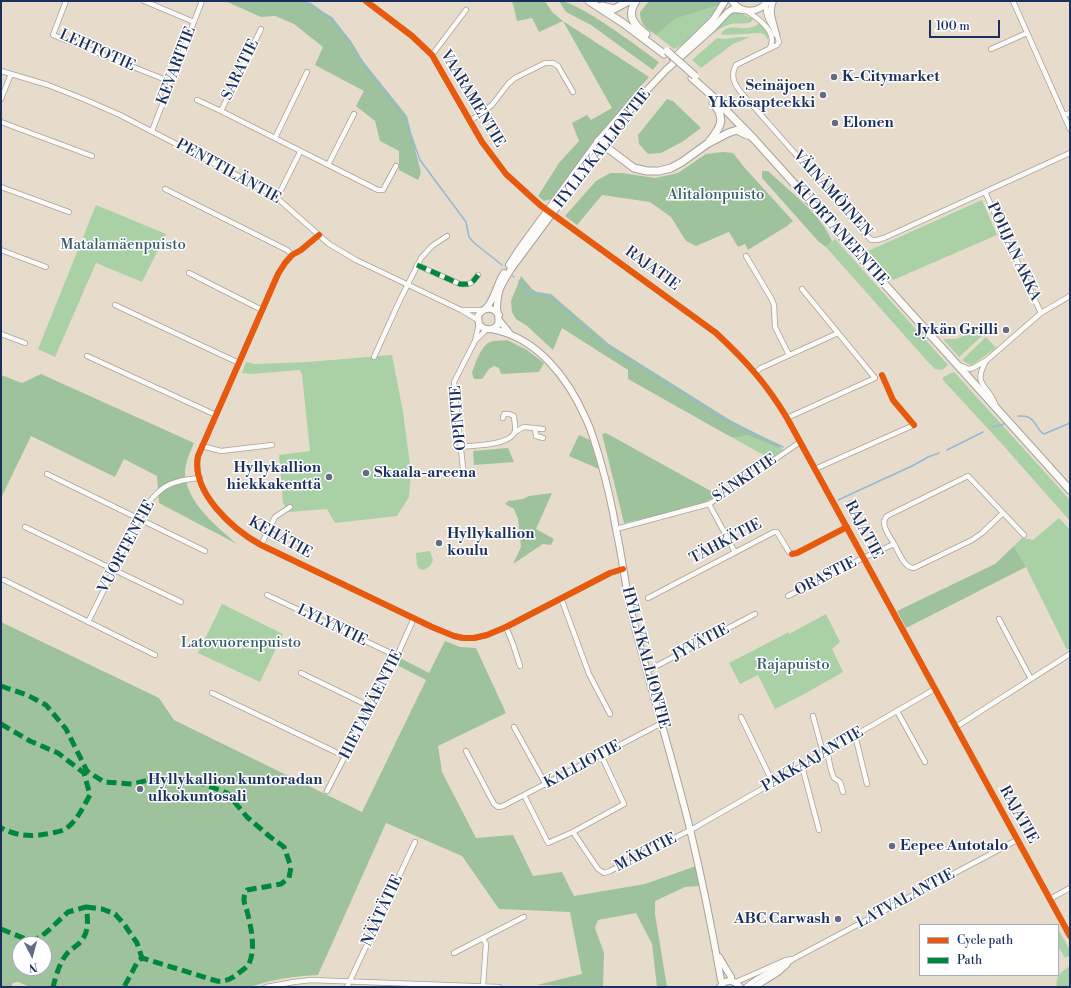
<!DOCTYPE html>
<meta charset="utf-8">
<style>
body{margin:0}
#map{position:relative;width:1071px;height:988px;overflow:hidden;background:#e7dccc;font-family:"Libre Bodoni",serif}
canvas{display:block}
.frame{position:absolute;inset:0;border:2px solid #1b2f5e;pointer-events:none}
.legend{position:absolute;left:919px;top:924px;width:140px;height:52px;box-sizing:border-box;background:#fff;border:1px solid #a4acbf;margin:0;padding:5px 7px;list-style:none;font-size:12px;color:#1b2f5e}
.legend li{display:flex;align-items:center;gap:8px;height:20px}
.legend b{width:20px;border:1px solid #a4acbf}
.north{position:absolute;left:12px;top:936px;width:40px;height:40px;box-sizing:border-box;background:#fff;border:1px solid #a4acbf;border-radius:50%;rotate:174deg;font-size:11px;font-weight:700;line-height:16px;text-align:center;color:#1b2f5e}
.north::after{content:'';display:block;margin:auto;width:14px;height:18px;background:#626c84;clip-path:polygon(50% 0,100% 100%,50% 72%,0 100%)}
.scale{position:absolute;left:929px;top:20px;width:71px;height:18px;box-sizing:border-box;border:2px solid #1b2f5e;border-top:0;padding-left:5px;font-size:12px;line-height:14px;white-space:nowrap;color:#1b2f5e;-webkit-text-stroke:3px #fff;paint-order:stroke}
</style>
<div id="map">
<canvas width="1071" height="988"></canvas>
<div class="frame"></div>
<ul class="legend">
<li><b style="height:5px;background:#e8590c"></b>Cycle path</li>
<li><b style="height:5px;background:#00873e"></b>Path</li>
</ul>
<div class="north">N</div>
<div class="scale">100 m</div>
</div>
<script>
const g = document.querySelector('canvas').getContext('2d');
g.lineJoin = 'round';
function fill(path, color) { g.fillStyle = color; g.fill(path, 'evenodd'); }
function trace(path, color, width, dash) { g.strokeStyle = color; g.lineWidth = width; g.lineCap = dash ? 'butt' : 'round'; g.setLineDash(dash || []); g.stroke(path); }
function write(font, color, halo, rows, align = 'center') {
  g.font = font + ' "Libre Bodoni",serif'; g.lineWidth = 3; g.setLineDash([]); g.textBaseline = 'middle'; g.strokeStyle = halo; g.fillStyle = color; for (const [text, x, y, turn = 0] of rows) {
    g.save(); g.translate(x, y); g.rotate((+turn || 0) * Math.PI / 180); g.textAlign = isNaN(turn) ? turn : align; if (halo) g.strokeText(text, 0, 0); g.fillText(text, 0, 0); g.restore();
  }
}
fill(new Path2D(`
 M719,5C708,20 691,43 674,49L656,35L675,19Z
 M733,12H738L753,19C749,27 736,21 728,25C713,30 696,49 683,60L682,59Z
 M759,24C765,27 769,33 768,40L765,35L761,33L725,35L721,34C727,24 737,29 746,28C750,28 755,26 759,24Z
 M739,37H750L733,44L701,68L692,60L717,38L725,39Z
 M982,200L997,235L893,280L868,251Z
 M96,205L166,234L142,282L96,263L55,357L38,349Z
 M835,239L948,365L942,370L935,369L928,362L826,247Z
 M979,329L984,334L959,357L943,339H956Z
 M986,337L996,348L972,365L966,363L962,360Z
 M392,355L403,412L411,472L409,497L397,516L335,523L327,509L289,512L283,503L279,455L310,451L302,375L300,370L251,374L242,373L246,362L255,364L308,362Z
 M954,372L1070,500V521L1001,443L943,380V377Z
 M747,435L783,450L771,459L731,437H740Z
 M1059,518L1070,530V648L1067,650L1026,567L1014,546L1022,538L1033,540Z
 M430,551L433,560L430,566L424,570L419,569L417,565L416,553Z
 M222,604L283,634L260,682L198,653Z
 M826,614L840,642L832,649L843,672L808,692L775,709L758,675L740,684L729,663L789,632V634Z
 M1058,929L1070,950L1069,956L1065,958L1058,946Z
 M1070,966V987H1057C1055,976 1061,972 1070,966Z`), '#aad0a6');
fill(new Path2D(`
 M225,1H303L311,3L333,19L351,41L363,61L407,116L421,173L418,180L399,170V151L380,141L375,121L356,106L364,91L315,65L323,47L294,24L275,16L261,17Z
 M510,1H545L552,12L563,21L649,77L596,138L551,199L544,201L538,196L559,163L579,141L572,123L587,115L591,120L612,108L563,21L539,32L532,18L517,21L513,4Z
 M559,1C578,1 641,49 659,62L653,70L591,25L566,12Z
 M649,1H720L719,5L675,19L656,35C646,28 640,25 640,12Z
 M667,99L673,101L701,128L682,142L661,153L648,154L639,144L638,135Z
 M723,152L733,153L744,167L793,221L787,226L748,250L745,244L738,247L729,232L696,246L686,241L671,217L650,202L602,195L577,225L565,216L596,181L610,173H622L655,178L678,173L706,154Z
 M762,171H768C789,191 821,214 832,241L826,247L818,241L762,178Z
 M521,276L532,289L537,292L551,294L609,344L730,420L777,444L783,450L747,435L740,437H731L628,379V370L562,328L553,350L527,326L516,319L512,312L511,301Z
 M507,340L527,350L544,363L539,372L501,374L499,368L494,366L489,369L482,379H474L472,373C475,364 481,346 490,342C494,340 502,341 507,340Z
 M41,374L194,443C190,453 185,463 185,473C186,502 217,527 237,544L159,503L157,476L124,459L115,477L31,436L1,498V375L22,383Z
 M606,433L718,495C695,510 651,516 624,523L602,434Z
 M579,435L590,440L599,469L569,456Z
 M508,448L514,462L474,465L473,451Z
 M552,493L536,529L554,539L551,545L543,544L513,564L521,547L518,519L514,509L505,504L508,501L523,499L529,496Z
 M1014,546L1026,567L906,628L897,611L995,564Z
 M1,622L159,698L174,720L362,812L426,680L397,665L400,658L429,673L445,641L460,647L476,648L506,713L438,746L442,772L476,838L513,835L533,876L562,872L574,896L645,884L696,866L700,886L685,887L655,901V914L667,987H657L652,944L636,913L598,920L595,928L604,953L603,987L537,985L582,974L570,912L499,909L462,856L386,823L318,975C295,976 272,979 250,987H30L18,982L13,983L11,987H1ZM20,944H44V968H20Z`), '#9ec29c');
trace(new Path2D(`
 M302,1L332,18L348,39L362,62L405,118L420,160L466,222L469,237L473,242L502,265
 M513,276L514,277
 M519,281L528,292L551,297L600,341L729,422L783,447
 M1018,416C1020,416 1025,416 1028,417C1036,420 1037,431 1044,434L1070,423
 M993,427L1004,424
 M947,450L983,432
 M838,500L912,466L928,457L939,453`), '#92b9d9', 1.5);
const minor = new Path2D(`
 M66,1L53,35L171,82
 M144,1L194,22
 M366,1L412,36L432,55L482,142L506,174L540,205L716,333C746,361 766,383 787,418L1070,936
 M1013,1L1070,129
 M766,4C764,20 776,27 779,42L777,45L736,65C726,82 744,95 754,107L871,240H877L884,238L1070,153
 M747,11C758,19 778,31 770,48
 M991,49L1027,33
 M432,55L466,10
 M1,71L48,85L86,100L120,115L240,177L277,198L329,244L356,260L461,310L478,320
 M1,99L11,74
 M197,100L221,111L378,190H383L396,166
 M221,111L261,29
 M1064,115L1070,113
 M470,121L492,105L508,84L515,78L545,63H553L558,66L573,92
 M1,122L92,156
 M152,131L202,1
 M275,138L307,72
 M328,165L354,114
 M1,187L69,212
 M165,189L287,250L292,255
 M985,192L1041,313
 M277,198L300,152
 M319,235L301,250L292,255L285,263L278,274L198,456C191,492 232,529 261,545L432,627L454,636L463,638H474L487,635L506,627L610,573L623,569
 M1,250L46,267
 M746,256L771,298L774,305L775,327L789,355
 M417,265L460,284C471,285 472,283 478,275
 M189,273L262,310
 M115,305L239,363
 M463,310H483
 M1,334L25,343
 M475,341L479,324
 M87,356L216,415
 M374,357L399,302L421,258L432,246L447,236
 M986,361C972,386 988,384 995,404
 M959,365L969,369L973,368L987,360L1041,313L1070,296
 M756,372L761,368L838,333
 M787,418L875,378L802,289
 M535,428L536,436L543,438
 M515,432L524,427L543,429
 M202,446L221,451L272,445
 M460,447C473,445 511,446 515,431C516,427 514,420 514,416L509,414H504L503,418
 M463,468L454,382L475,341L487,329
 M815,469L914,425
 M47,474L205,551
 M709,504L735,552
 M25,527L181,602
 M616,529L709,504L745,480L800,442
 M894,544C890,536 879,524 887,516L968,476L1024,535
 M261,545L275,517L290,507
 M4,580L155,655
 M267,595L397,656
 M788,596L863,558L894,544C899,552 904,568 914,568L972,540L982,533L1003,513
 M561,598L589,674L610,714
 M648,598L774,532H777L789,552L792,554
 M999,619L1031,679
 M88,622C100,598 112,574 123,550C134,529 143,504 162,489C172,481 187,479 200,478
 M506,627L513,644L520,666
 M647,671L755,614
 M301,673L371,707
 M212,693L346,757
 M897,711L925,762
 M813,716L823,753
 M741,717L773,783
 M514,727L546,785
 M956,727L1070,654
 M855,735L867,784
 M466,751L494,804L498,807L503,806L662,723
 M827,751L831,770L834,778L840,782L843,792
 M802,766L819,830
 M327,791L397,656L414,618
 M524,795L548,843L573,832L624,804L601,755
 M573,832L598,869L604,873L610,871L696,827L935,689
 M1050,899L1070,888
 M454,953L483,938
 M736,982L786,960L793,959
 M483,986L486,944L483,938L524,917
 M266,987L294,982L311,980L499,987
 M347,987L415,842
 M746,987C759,974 780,969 795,958L1017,840`);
const major = new Path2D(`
 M732,1C741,14 758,14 768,1
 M773,1C768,12 773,22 776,34
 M673,59L713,20L725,1
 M509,265L520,248L598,141L624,111
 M486,308C494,301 497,283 504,273
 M499,315L494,310C487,307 482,309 478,316L479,324C482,328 486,330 491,329C502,327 498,316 497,308C497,303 498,297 499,292C501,284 507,276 511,269L624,117L648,89L666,70L713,28L728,12L733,9L743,10
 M499,320L511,335
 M491,329C537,337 568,378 586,419C592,431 595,444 599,456C606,480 612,505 616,529C622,556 625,584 631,611C649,684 672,756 690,829C702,879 712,929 721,980L723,983
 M719,957L731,977V981
 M720,987C725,979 734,979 740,987
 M754,987L778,972L787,964`);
const highway = new Path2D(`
 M589,1L623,23L664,54
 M636,1C626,16 634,25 646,34
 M602,6L614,9L629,1
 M692,78L710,94L754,139L1070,490
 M598,141L634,168L647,171H659L671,168L682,162L707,144L728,133L737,130L747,135
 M709,142C720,128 727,119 713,103`);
trace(minor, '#a5a19e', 6);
trace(major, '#a5a19e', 8);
trace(highway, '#a5a19e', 9);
trace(minor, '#fbfaf7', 4.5);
trace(major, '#fbfaf7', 6);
trace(highway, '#fbfaf7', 7);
const highwayBridge = new Path2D(`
 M667,51L695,76`);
trace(highwayBridge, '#a5a19e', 9, []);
trace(highwayBridge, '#fbfaf7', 7);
trace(new Path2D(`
 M417,265L460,284C471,285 472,283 478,275
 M1,686L27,695L46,705L66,729L87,771L104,782L133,784L152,779L188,778L227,793L247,817L269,836L284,847L291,867L289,878L281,884L247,890C242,898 244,903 247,911C251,927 256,948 249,964C247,967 243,970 240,972C233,978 226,982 217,981L142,958L138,961L124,987
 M1,724L30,741L58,753L84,773L90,795C83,807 78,819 67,828C63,831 57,832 52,833C33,837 19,837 1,828
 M86,907L102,909L115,914L124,924L137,943L142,958
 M1,929L28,940L39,938L49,930L68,912L86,907C88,918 89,931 82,940C78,946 70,949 66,955C59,964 56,976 53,987`), '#00873e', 5, [10, 5]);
trace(new Path2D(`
 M366,1L412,36L432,55L482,142L506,174L540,205L716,333C746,361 766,383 787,418L1070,936
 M319,235L301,250L292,255L285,263L278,274L198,456C191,492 232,529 261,545L432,627L454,636L463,638H474L487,635L506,627L610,573L623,569
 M882,375L893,400L914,425
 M792,554L797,553L847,527`), '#e8590c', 6);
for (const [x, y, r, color] of [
 [834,77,4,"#626c84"],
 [823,95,4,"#626c84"],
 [835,123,4,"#626c84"],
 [1006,330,4,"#626c84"],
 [366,473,4,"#626c84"],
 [329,477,4,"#626c84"],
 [439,543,4,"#626c84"],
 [140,789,4,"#626c84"],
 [892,846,4,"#626c84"],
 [838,919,4,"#626c84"]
]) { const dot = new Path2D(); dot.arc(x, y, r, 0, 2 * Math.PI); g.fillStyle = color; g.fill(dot); trace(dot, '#fff', 1.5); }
write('15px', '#1b2f5e', '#fff', [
 ["LEHTOTIE",97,51,24],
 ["KEVARITIE",177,66,-69],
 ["SARATIE",241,70,-64],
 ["VAARAMENTIE",472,99,59],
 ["HYLLYKALLIONTIE",603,149,-52],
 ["PENTTILÄNTIE",228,172,29],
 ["VÄINÄMÖINEN",832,194,48],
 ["KUORTANEENTIE",840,234,48],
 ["POHJAN AKKA",1013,252,65],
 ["RAJATIE",652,269,36],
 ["OPINTIE",459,418,-95],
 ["SÄNKITIE",745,479,-34],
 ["RAJATIE",863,530,62],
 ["KEHÄTIE",280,538,29],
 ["TÄHKÄTIE",726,542,-28],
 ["VUORTENTIE",127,547,-62],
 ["ORASTIE",826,577,-27],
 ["LYLYNTIE",332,626,26],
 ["JYVÄTIE",701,643,-28],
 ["HYLLYKALLIONTIE",645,658,75],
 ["HIETAMÄENTIE",372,705,-63],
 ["PAKKAAJANTIE",813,760,-30],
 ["KALLIOTIE",583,765,-28],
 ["RAJATIE",1018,815,61],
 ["MÄKITIE",646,853,-27],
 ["LATVALANTIE",906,899,-28],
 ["NÄÄTÄTIE",383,911,-65]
]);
write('bold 15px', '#1b2f5e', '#fff', [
 ["K-Citymarket",842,77],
 ["Seinäjoen",815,86,"right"],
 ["Ykkösapteekki",815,103,"right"],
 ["Elonen",843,123],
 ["Jykän Grilli",998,330,"right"],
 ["Hyllykallion",321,468,"right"],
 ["hiekkakenttä",321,485,"right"],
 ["Skaala-areena",374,473],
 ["Hyllykallion",447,534],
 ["koulu",447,551],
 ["Hyllykallion kuntoradan",148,780],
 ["ulkokuntosali",148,797],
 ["Eepee Autotalo",900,846],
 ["ABC Carwash",830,919,"right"]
], 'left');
write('15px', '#375d6a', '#fff', [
 ["Alitalonpuisto",716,195],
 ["Matalamäenpuisto",123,245],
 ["Latovuorenpuisto",241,643],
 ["Rajapuisto",793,665]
]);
</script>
